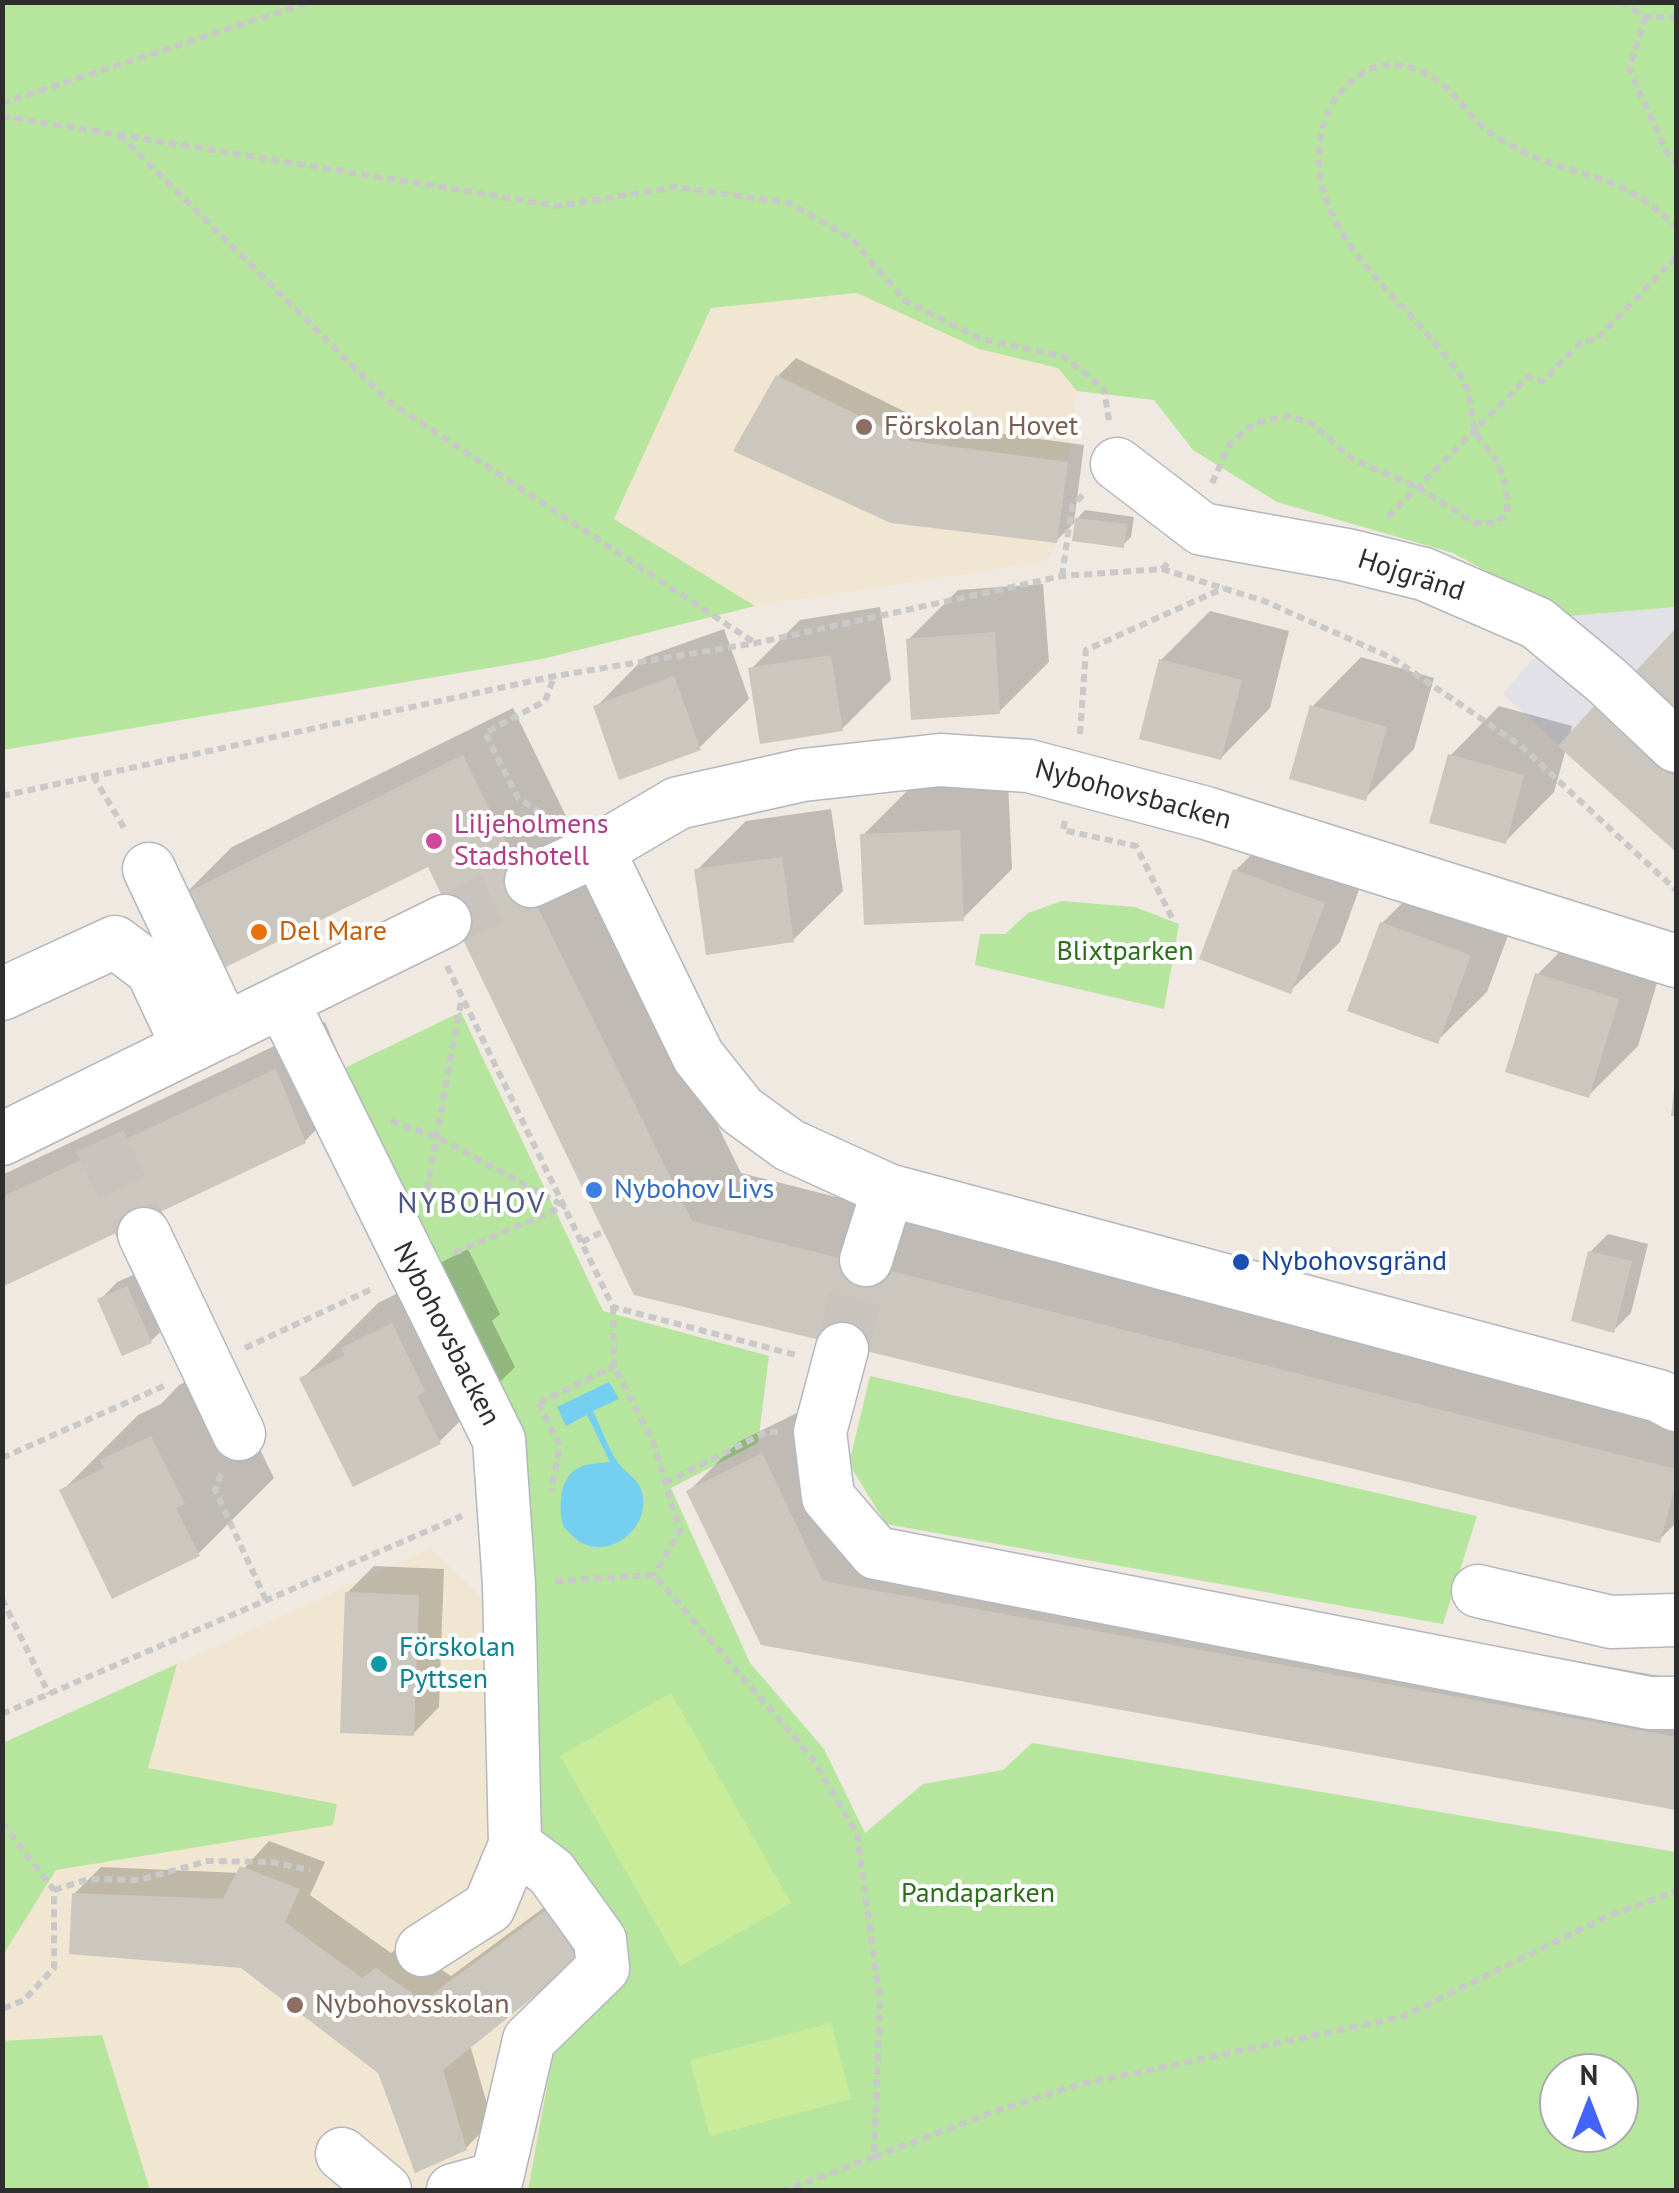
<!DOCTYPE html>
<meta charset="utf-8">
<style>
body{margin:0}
#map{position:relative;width:1679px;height:2193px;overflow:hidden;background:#efe9e1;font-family:"PT Sans",sans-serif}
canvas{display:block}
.frame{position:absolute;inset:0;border:5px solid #2e2e2e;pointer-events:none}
.north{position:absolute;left:1539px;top:2053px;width:100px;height:100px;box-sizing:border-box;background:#fff;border:2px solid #ababab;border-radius:50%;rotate:0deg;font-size:28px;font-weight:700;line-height:40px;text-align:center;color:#2e2e2e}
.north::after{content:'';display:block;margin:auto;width:35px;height:45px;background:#4264fb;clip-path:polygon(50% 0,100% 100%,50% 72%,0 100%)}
</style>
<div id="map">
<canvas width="1679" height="2193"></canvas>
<div class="frame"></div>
<div class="north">N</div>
</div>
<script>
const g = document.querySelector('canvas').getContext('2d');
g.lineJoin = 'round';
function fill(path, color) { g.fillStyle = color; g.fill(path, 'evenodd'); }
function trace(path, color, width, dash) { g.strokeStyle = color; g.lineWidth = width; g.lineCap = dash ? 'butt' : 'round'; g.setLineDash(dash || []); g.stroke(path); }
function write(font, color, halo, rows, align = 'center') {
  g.font = font + ' "PT Sans",sans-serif'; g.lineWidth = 8; g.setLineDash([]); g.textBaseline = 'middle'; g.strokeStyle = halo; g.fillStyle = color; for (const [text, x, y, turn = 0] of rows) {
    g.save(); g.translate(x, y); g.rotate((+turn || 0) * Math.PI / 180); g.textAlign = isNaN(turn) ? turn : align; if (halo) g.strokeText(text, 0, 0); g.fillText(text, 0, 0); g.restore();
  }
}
fill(new Path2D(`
 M1676,607V852L1503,694L1569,616Z`), '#e3e1e8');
fill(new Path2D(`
 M858,293L979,349L1058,368L1077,391L1057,543L1046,562L755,606L614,520L711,308Z
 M431,1548L488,1604L487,1830H534L618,1939L556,2038L530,2190H3L2,1955L56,1870L333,1825L337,1804L148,1769L177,1664Z`), '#f0e6d1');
fill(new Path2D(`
 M3,3H1676V607L1569,616L1453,553L1277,502L1193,450L1154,400L1077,391L1058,368L979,349L857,293L711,308L614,519L755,606L542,659L3,750Z
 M1062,901L1135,907L1179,924L1164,1009L975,965L980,934H1005L1028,913Z
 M461,1012L603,1311L769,1356L758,1443L671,1488L750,1663L824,1749L865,1833L923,1784L1003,1770L1032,1743L1676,1852V2190H528L556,2038L619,1972L534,1830L520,1436L334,1073ZM1559,2073H1619V2133H1559Z
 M870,1376L1477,1516L1443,1624L886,1524L849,1464Z
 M177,1664L148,1768L337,1804L333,1825L56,1870L3,1955V1743Z
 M102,2035L150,2190H3V2041Z`), '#b6e59e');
fill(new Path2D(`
 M671,1693L791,1903L680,1966L560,1756Z
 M831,2023L851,2099L710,2136L690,2060Z`), '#c9ec9a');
fill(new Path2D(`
 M609,1382L619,1399L593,1411C601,1427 607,1446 617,1461C626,1475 641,1478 643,1498C647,1530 610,1559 580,1542C574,1538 568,1531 563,1526C558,1504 559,1471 586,1465C594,1463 603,1463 610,1462L587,1415L566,1426L557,1407Z`), '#75cff0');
fill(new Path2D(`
 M796,358L930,424L1084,445L1074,522L1085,510L1134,517L1131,537L1123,545L1077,520L1056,541L778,376Z
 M1043,584L1049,662L999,712L908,640L958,590Z
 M880,607L891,680L842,729L751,669L800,620Z
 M1210,611L1289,631L1270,708L1221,758L1161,660Z
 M724,629L749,699L699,748L596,707L645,657Z
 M1361,657L1434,678L1414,749L1365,798L1312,707Z
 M1499,706L1572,726L1569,738L1676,727V848L1566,749L1554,792L1505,842L1450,756Z
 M513,708L741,1173L1676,1408V1523L1659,1540L635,1293L429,863L183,896L232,847Z
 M1008,782L1012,869L962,919L863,835L912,786Z
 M831,809L843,891L793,940L697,870L746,821Z
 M1284,822L1372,854L1340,942L1290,991L1235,871Z
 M1432,874L1519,906L1487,992L1437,1041L1382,923Z
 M1586,925L1667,950L1638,1046L1589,1095L1537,975Z
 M325,1022L354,1091L305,1141L2,1284V1175Z
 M1608,1234L1648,1244L1631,1313L1614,1330L1590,1252Z
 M468,1249L500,1314L492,1321L515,1367L439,1442L302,1379L378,1303L402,1291L420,1273Z
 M145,1270L169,1324L151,1341L100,1300L117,1282Z
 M228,1362L252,1433L274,1478L198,1554L62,1491L138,1415L161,1404L179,1385Z
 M811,1406L872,1533L1676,1679V1807L763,1643L689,1491L738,1442Z
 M374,1566L444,1569L439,1707L413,1734L347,1593Z
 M269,1841L325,1862L310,1895L391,1953L404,1943L451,1976L580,1881L470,2045L492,2121L466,2148L380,2071L242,1966L74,1894L101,1867L240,1873Z`), '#0003');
fill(new Path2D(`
 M776,375L911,441L1068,462L1057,543L891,523L733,451Z
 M1075,518L1127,524L1124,548L1072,541Z
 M1676,628V717L1632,675Z
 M995,632L1000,714L911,720L906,639Z
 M831,655L843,731L760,744L748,668Z
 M1159,659L1242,680L1221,760L1139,739Z
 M674,676L701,750L619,780L593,706Z
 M1310,705L1387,727L1366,801L1289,779Z
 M1595,705L1676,777V852L1558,746Z
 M1448,754L1524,775L1506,844L1429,823Z
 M463,755L692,1221L1676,1469V1483L1660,1543L634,1295L428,867L218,971L180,896Z
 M960,830L964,921L864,925L860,834Z
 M782,857L794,942L706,955L694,869Z
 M1233,869L1325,903L1291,994L1199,959Z
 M1380,922L1471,955L1438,1044L1347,1011Z
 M1535,973L1619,999L1589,1098L1505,1072Z
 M276,1069L306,1143L2,1287V1197Z
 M1674,1090H1676V1116H1671Z
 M1588,1251L1632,1261L1614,1333L1571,1321Z
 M127,1286L152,1343L122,1356L97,1299Z
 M392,1323L425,1391L417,1396L441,1444L353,1487L299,1378L345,1356L341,1348Z
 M151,1436L185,1504L176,1508L200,1556L112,1599L59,1490L104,1468L100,1460Z
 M762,1453L823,1581L1676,1737V1810L761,1645L686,1491Z
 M345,1592L419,1595L414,1736L340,1733Z
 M240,1866L300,1889L285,1922L362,1978L376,1968L423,2001L553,1905L589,1952L443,2070L467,2150L415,2173L378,2073L241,1968L69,1954L72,1893L223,1899Z`), '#cbc7bf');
trace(new Path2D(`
 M445,921L531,881
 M100,1141L144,1234
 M842,1349L866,1260`), '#c8c4bd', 52, [52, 26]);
const minor = new Path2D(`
 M1117,464L1202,529L1347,555L1424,574L1537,623L1606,680L1676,746
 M598,850L698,1056L741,1110L789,1145L888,1190L1659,1396L1676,1405
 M149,869L225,1030
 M531,881L598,850L678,803L803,775L940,760L1029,766L1206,813L1676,961
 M2,994L115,942L152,970L188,1047
 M282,1001L499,1440L509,1585L515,1845L489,1907L422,1950
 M2,1139L445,921
 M144,1234L239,1434
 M866,1260L888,1190
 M842,1349L820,1432L828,1497L876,1553L1649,1703H1676
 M1478,1591L1611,1622L1676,1620
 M342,2154L385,2190
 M453,2190L497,2178L529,2040L603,1968L600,1940L551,1872L515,1845`);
trace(minor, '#b4b7c1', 55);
trace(new Path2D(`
 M1621,2L1646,17H1676
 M1646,17L1629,68L1666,151L1676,163
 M2,103L310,2
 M2,116L558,206L676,187L790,203L853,240L904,300L981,339L1065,357L1104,389L1109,421
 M120,135L388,401L755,643
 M1212,483L1230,444L1255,423L1288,416L1313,424L1352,459L1419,488L1475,523H1495L1507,514C1508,493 1505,475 1493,456C1488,448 1480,441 1476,432C1469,415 1473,396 1463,380C1411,298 1283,224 1328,112C1335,95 1348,84 1363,73C1391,54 1431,71 1452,93C1462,104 1471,117 1483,127C1494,136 1508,144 1521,151C1551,166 1583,172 1614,184C1638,193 1657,210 1676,226
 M1388,517L1528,377L1543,381L1581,342L1597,339L1676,257
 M1162,569L1264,601L1392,658L1520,745L1676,890
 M1062,576L1072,506L1085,493
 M1080,734L1086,650L1224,588
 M93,776L126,831
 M2,796L555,676L756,643L1062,576L1162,569L1170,561
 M552,820L518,798L485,733L545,701L554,677
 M1065,821L1063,830L1136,846L1174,922
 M447,966L613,1307L796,1355
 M391,1121L437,1137L564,1206
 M427,1190L461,1001
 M582,1242L604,1231
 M454,1253L565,1206
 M613,1307L614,1366L654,1444L680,1531L654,1575
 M245,1348L374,1288
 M539,1403L560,1446L551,1491
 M539,1403L614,1366
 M2,1458L166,1385
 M221,1474L215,1490L266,1600
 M665,1483L766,1432H779
 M555,1581L654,1575L813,1759L857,1834L880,2001L874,2157L785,2190
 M2,1599L49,1694
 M2,1714L462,1516
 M2,1823L54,1890V1968L24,2000L2,2009
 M54,1890L89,1879L139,1880L208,1861L271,1862L310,1870
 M874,2157L993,2112L1077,2085L1402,2017L1606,1917L1676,1891`), '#c9c9c9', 6, [8, 5]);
trace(minor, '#fff', 52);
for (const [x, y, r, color] of [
 [864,427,10,"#8d6e63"],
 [434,841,10,"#d1479c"],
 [259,932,10,"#e8710a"],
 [594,1190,10,"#3f7fe0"],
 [1241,1262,10,"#1a4fb4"],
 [379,1664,10,"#0f9aa8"],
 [295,2005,10,"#8d6e63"]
]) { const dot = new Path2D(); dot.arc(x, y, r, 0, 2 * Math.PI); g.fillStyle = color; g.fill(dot); trace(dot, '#fff', 4); }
write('28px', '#785e54', '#fff', [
 ["Förskolan Hovet",884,427],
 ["Nybohovsskolan",315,2005]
], 'left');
write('28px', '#2e2e2e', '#fff', [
 ["Hojgränd",1411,576,18],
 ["Nybohovsbacken",1133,795,15],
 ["Nybohovsbacken",446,1334,63]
]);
write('28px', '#b23c85', '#fff', [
 ["Liljeholmens",454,825],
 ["Stadshotell",454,857]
], 'left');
write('28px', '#c56008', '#fff', [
 ["Del Mare",279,932]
], 'left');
write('28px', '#2c6e1b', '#fff', [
 ["Blixtparken",1125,952],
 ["Pandaparken",978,1894]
]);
write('28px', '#366cbe', '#fff', [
 ["Nybohov Livs",614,1190]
], 'left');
write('28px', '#164399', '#fff', [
 ["Nybohovsgränd",1261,1262]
], 'left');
write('28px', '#0d838f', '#fff', [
 ["Förskolan",399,1648],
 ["Pyttsen",399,1680]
], 'left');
g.letterSpacing = '2.5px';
write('30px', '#4d5680', '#fff', [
 ["NYBOHOV",472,1204]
]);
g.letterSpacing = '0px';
</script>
